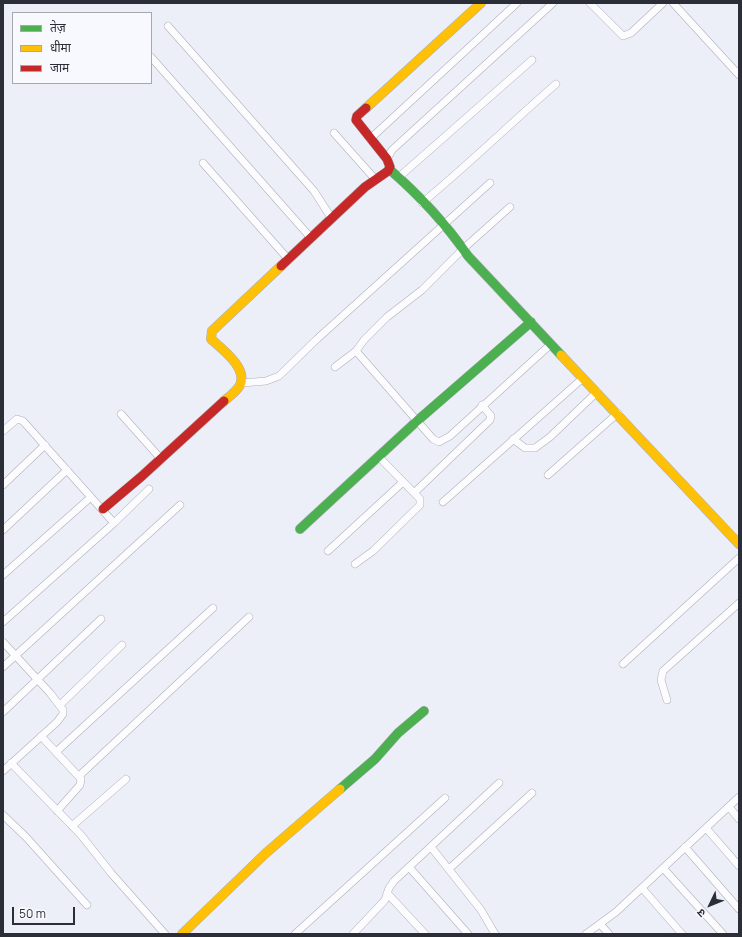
<!DOCTYPE html>
<meta charset="utf-8">
<style>
body{margin:0}
#map{position:relative;width:742px;height:937px;overflow:hidden;background:#eceef8;font-family:Manrope,"Noto Sans Devanagari",sans-serif}
canvas{display:block}
.frame{position:absolute;inset:0;border:4px solid #2c2e37;pointer-events:none}
.legend{position:absolute;left:12px;top:12px;width:140px;height:72px;box-sizing:border-box;background:#f8f9fe;border:1px solid #a6a8ae;margin:0;padding:5px 7px;list-style:none;font-size:12px;color:#2c2e37}
.legend li{display:flex;align-items:center;gap:8px;height:20px}
.legend b{width:20px;border:1px solid #a6a8ae}
.north{position:absolute;left:690px;top:885px;width:40px;height:40px;-webkit-text-stroke:3px #f8f9fe;paint-order:stroke;rotate:227deg;font-size:11px;font-weight:700;line-height:16px;text-align:center;color:#2c2e37}
.north::after{content:'';display:block;margin:auto;width:14px;height:18px;background:#2c2e37;clip-path:polygon(50% 0,100% 100%,50% 72%,0 100%)}
.scale{position:absolute;left:12px;top:907px;width:63px;height:18px;box-sizing:border-box;border:2px solid #2c2e37;border-top:0;padding-left:5px;font-size:12px;line-height:14px;white-space:nowrap;color:#2c2e37;-webkit-text-stroke:3px #f8f9fe;paint-order:stroke}
</style>
<div id="map">
<canvas width="742" height="937"></canvas>
<div class="frame"></div>
<ul class="legend">
<li><b style="height:5px;background:#4caf50"></b>तेज़</li>
<li><b style="height:5px;background:#ffc107"></b>धीमा</li>
<li><b style="height:5px;background:#c62828"></b>जाम</li>
</ul>
<div class="north">उ</div>
<div class="scale">50 m</div>
</div>
<script>
const g = document.querySelector('canvas').getContext('2d');
g.lineJoin = 'round';
function trace(path, color, width, dash) { g.strokeStyle = color; g.lineWidth = width; g.lineCap = dash ? 'butt' : 'round'; g.setLineDash(dash || []); g.stroke(path); }
const street = new Path2D(`
 M590,3L623,36L631,33L663,3
 M673,3L739,75
 M168,26L314,191L332,219
 M151,57L311,238
 M334,133L375,179
 M370,139L517,3
 M387,159L392,150L553,3
 M203,163L289,260
 M399,177L532,60
 M422,203C468,165 511,123 556,84
 M356,351L433,439L439,442L450,436L551,344
 M335,367L356,351L364,340L387,317L422,290L463,249L510,207
 M242,383L266,381L279,376L317,339L490,183
 M121,414L161,459
 M3,431L17,419L23,421L114,523
 M513,439L525,448H535L550,437L597,392
 M548,475L618,413
 M3,485L45,445
 M414,493L490,420L491,416L482,405
 M443,502L583,378
 M3,530L67,470
 M328,551L403,482
 M355,564L373,551L420,505V499L378,456
 M3,575L91,497
 M3,622L114,523L149,489
 M3,642L50,693L63,710V714L57,722L3,771
 M623,664L739,558
 M3,667L180,505
 M667,700L661,680L663,671L739,603
 M60,705L122,645
 M3,712L101,619
 M41,736L81,779L80,785L57,811
 M56,752L213,608
 M11,763L81,835L111,873L165,934
 M79,776L249,617
 M729,807L739,819
 M3,815L26,837L87,905
 M72,826L126,779
 M706,828L739,866
 M431,847L481,910L495,934
 M685,847L739,909
 M409,867L468,934
 M663,868L723,934
 M449,869L532,793
 M642,888L682,934
 M387,893L425,934
 M600,924L609,934
 M295,934L445,798
 M353,934L385,900L389,888L394,881L499,783
 M586,934L616,912L739,797`);
const fast = new Path2D(`
 M389,169C418,194 446,224 468,256L561,355
 M300,529L417,421L531,322
 M340,789L375,759L398,733L424,711`);
const slow = new Path2D(`
 M366,108L481,3
 M561,355L739,544
 M224,401C229,397 237,391 240,385C248,368 222,349 211,339L212,331L281,266
 M182,934L266,853L340,789`);
const jam = new Path2D(`
 M281,266L365,187L388,171L390,167L387,159L356,120L357,116L366,108
 M103,509L142,476L224,401`);
trace(street, '#aeafb8', 8);
trace(fast, '#aeafb8', 10);
trace(slow, '#aeafb8', 10);
trace(jam, '#aeafb8', 10);
trace(street, '#fcfcfe', 7);
trace(fast, '#4caf50', 9);
trace(slow, '#ffc107', 9);
trace(jam, '#c62828', 9);
</script>
